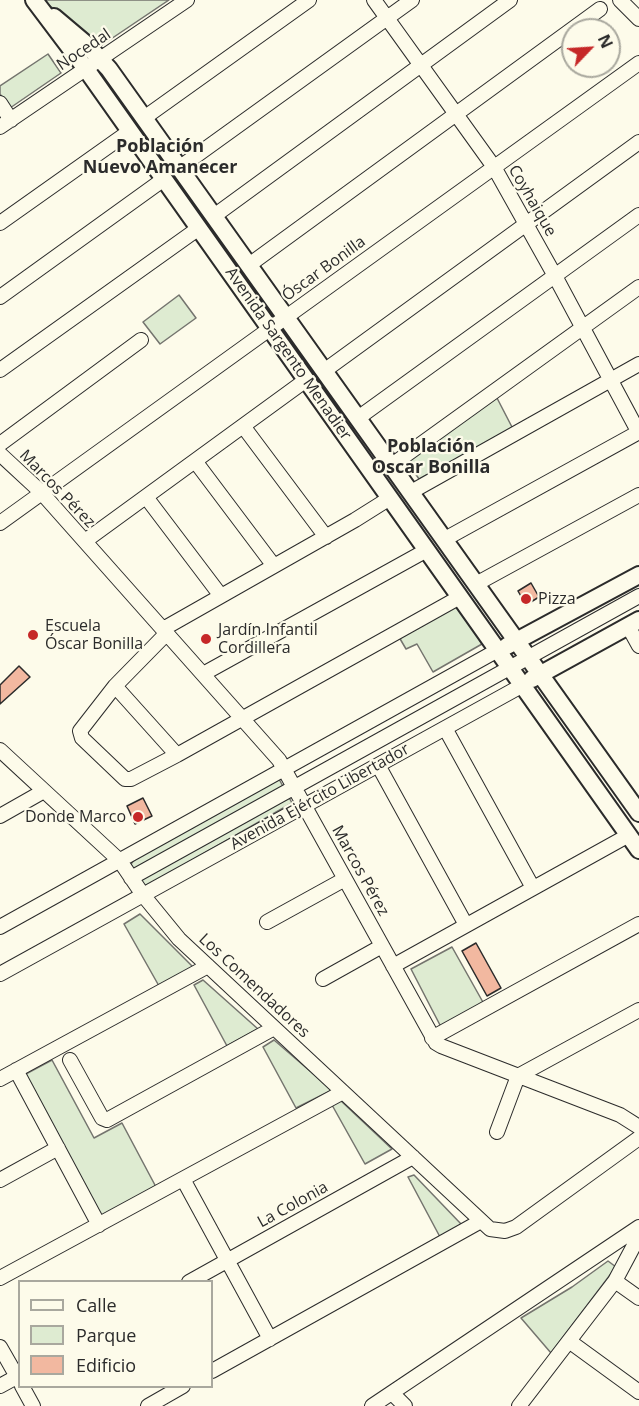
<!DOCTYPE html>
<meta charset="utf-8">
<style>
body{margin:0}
#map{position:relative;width:639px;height:1406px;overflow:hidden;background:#fdfbea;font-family:"Open Sans",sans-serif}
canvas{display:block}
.legend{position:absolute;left:18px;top:1280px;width:195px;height:108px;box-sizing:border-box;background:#fdfbea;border:2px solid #a9a89e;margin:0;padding:8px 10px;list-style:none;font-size:18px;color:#2b2b2b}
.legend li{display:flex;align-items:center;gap:12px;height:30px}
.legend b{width:30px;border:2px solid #a9a89e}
.north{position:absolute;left:561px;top:18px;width:60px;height:60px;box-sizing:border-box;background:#fdfbea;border:2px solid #a9a89e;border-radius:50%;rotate:65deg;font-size:16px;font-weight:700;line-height:24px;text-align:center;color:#2b2b2b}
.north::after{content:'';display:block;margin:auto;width:21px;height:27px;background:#c62828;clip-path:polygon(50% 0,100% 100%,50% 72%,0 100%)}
</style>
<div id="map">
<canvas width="639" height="1406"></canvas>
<ul class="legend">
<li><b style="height:8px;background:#fdfbea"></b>Calle</li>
<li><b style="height:16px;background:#deebd1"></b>Parque</li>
<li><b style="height:16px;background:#f2b8a0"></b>Edificio</li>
</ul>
<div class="north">N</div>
</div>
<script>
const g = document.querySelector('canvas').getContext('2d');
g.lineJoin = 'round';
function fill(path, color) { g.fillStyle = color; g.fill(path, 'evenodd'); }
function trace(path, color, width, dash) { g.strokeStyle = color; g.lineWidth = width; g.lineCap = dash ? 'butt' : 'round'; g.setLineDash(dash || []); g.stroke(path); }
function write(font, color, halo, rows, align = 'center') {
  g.font = font + ' "Open Sans",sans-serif'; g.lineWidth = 4.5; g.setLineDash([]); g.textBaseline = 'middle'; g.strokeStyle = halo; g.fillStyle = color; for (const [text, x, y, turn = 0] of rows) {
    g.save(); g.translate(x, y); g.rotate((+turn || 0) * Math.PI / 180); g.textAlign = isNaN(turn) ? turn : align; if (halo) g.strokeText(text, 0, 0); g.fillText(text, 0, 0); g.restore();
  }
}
const green = new Path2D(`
 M42,0H169L102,45Z
 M48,54L61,73L10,108L0,94V86Z
 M179,295L196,318L160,344L143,322Z
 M497,398L513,429L419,479L407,461Z
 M458,605L482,644L433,672L417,644L406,649L399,637Z
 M279,779L292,803L147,886L142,884L131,864L135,859Z
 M140,914L193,967L159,986L124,924Z
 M452,947L484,1004L441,1027L411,969Z
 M203,980L258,1029L227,1046L194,985Z
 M274,1040L332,1090L296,1108L263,1047Z
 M52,1060L94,1138L122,1123L156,1187L98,1219L22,1076Z
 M340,1100L392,1149L365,1164L332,1105Z
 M414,1175L462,1225L440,1237L408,1177Z
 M608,1261L616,1267L551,1353L521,1318L572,1287Z`);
fill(green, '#deebd1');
trace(green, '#74746e', 1.5);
const building = new Path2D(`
 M531,583L539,597L526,605L518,591Z
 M19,666L30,677L0,704V685Z
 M143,798L152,816L135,824L127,806Z
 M476,943L501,988L487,996L462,951Z`);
fill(building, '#f2b8a0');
trace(building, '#2b2b2b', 1.5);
const minor = new Path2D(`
 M374,0L494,167L555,276L639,433
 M620,0L639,19
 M0,103L11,120
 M144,118L309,0
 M0,127L187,0
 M179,168L412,0
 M214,216L510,0
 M0,223L130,131
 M249,265L600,9
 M0,297L164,179
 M0,370L199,228
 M324,371L639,142
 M358,418L639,215
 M243,426L326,537
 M0,444L141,340
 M0,454L41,492L279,760L436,1043L441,1046L620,1115L639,1127
 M195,461L274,566
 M392,465L639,287
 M411,492L639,364
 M146,497L221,596
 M0,523L639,63
 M445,539L639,432
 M85,541L306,380
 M476,584L639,495
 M628,626L639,646
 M163,629L355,520L390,498
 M167,633L115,686L80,731L82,738L125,779H131L177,755L460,597
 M203,674L427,550
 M115,686L177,755
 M445,728L533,888
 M0,750L120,861L143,895L179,939L490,1229L505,1231L516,1227L639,1138
 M378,765L466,925
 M0,816L44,791
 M131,878L639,596
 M267,922L345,879
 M0,927L498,650
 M393,966L629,835
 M0,974L523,685
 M323,979L382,946
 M432,1038L639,924
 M70,1060L102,1118L107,1120L274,1028
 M16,1070L99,1225
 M0,1079L208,966
 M497,1132L518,1076L639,1010
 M183,1179L270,1339
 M0,1180L58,1148
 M0,1278L343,1092
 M615,1281L639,1298
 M189,1282L413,1157
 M569,1341L639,1392
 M0,1347L20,1382
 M212,1371L481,1221
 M0,1386L20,1375
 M22,1386L33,1406
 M392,1393L405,1406
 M148,1406L183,1386
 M372,1406L639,1227
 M519,1406L615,1281L639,1236`);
const major = new Path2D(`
 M34,0L86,69L639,850
 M54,17L86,44L109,69L639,813
 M507,646L639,575
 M532,679L639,620`);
trace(minor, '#2b2b2b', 16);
trace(major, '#2b2b2b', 20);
trace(minor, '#fdfbea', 14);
trace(major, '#fdfbea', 16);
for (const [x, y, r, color] of [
 [526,599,6,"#c62828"],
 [33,635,6,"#c62828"],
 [206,639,6,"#c62828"],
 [138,817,6,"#c62828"]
]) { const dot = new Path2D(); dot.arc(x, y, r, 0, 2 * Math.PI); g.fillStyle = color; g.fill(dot); trace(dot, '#fdfbea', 2); }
write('16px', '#2b2b2b', '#fdfbea', [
 ["Nocedal",84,50,-34],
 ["Coyhaique",532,201,60],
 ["Óscar Bonilla",324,269,-36],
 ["Avenida Sargento Menadier",288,354,55],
 ["Marcos Pérez",57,489,46],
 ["Avenida Ejército Libertador",320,797,-29],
 ["Marcos Pérez",360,871,61],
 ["Los Comendadores",254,986,43],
 ["La Colonia",293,1205,-29]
]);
write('16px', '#2b2b2b', '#fdfbea', [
 ["Pizza",538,599],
 ["Escuela",45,626],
 ["Óscar Bonilla",45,644],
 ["Jardín Infantil",218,630],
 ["Cordillera",218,648],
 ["Donde Marco",126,817,"right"]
], 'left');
write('bold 18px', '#2b2b2b', '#fdfbea', [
 ["Población",160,147],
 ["Nuevo Amanecer",160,168],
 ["Población",431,447],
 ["Oscar Bonilla",431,468]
]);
</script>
